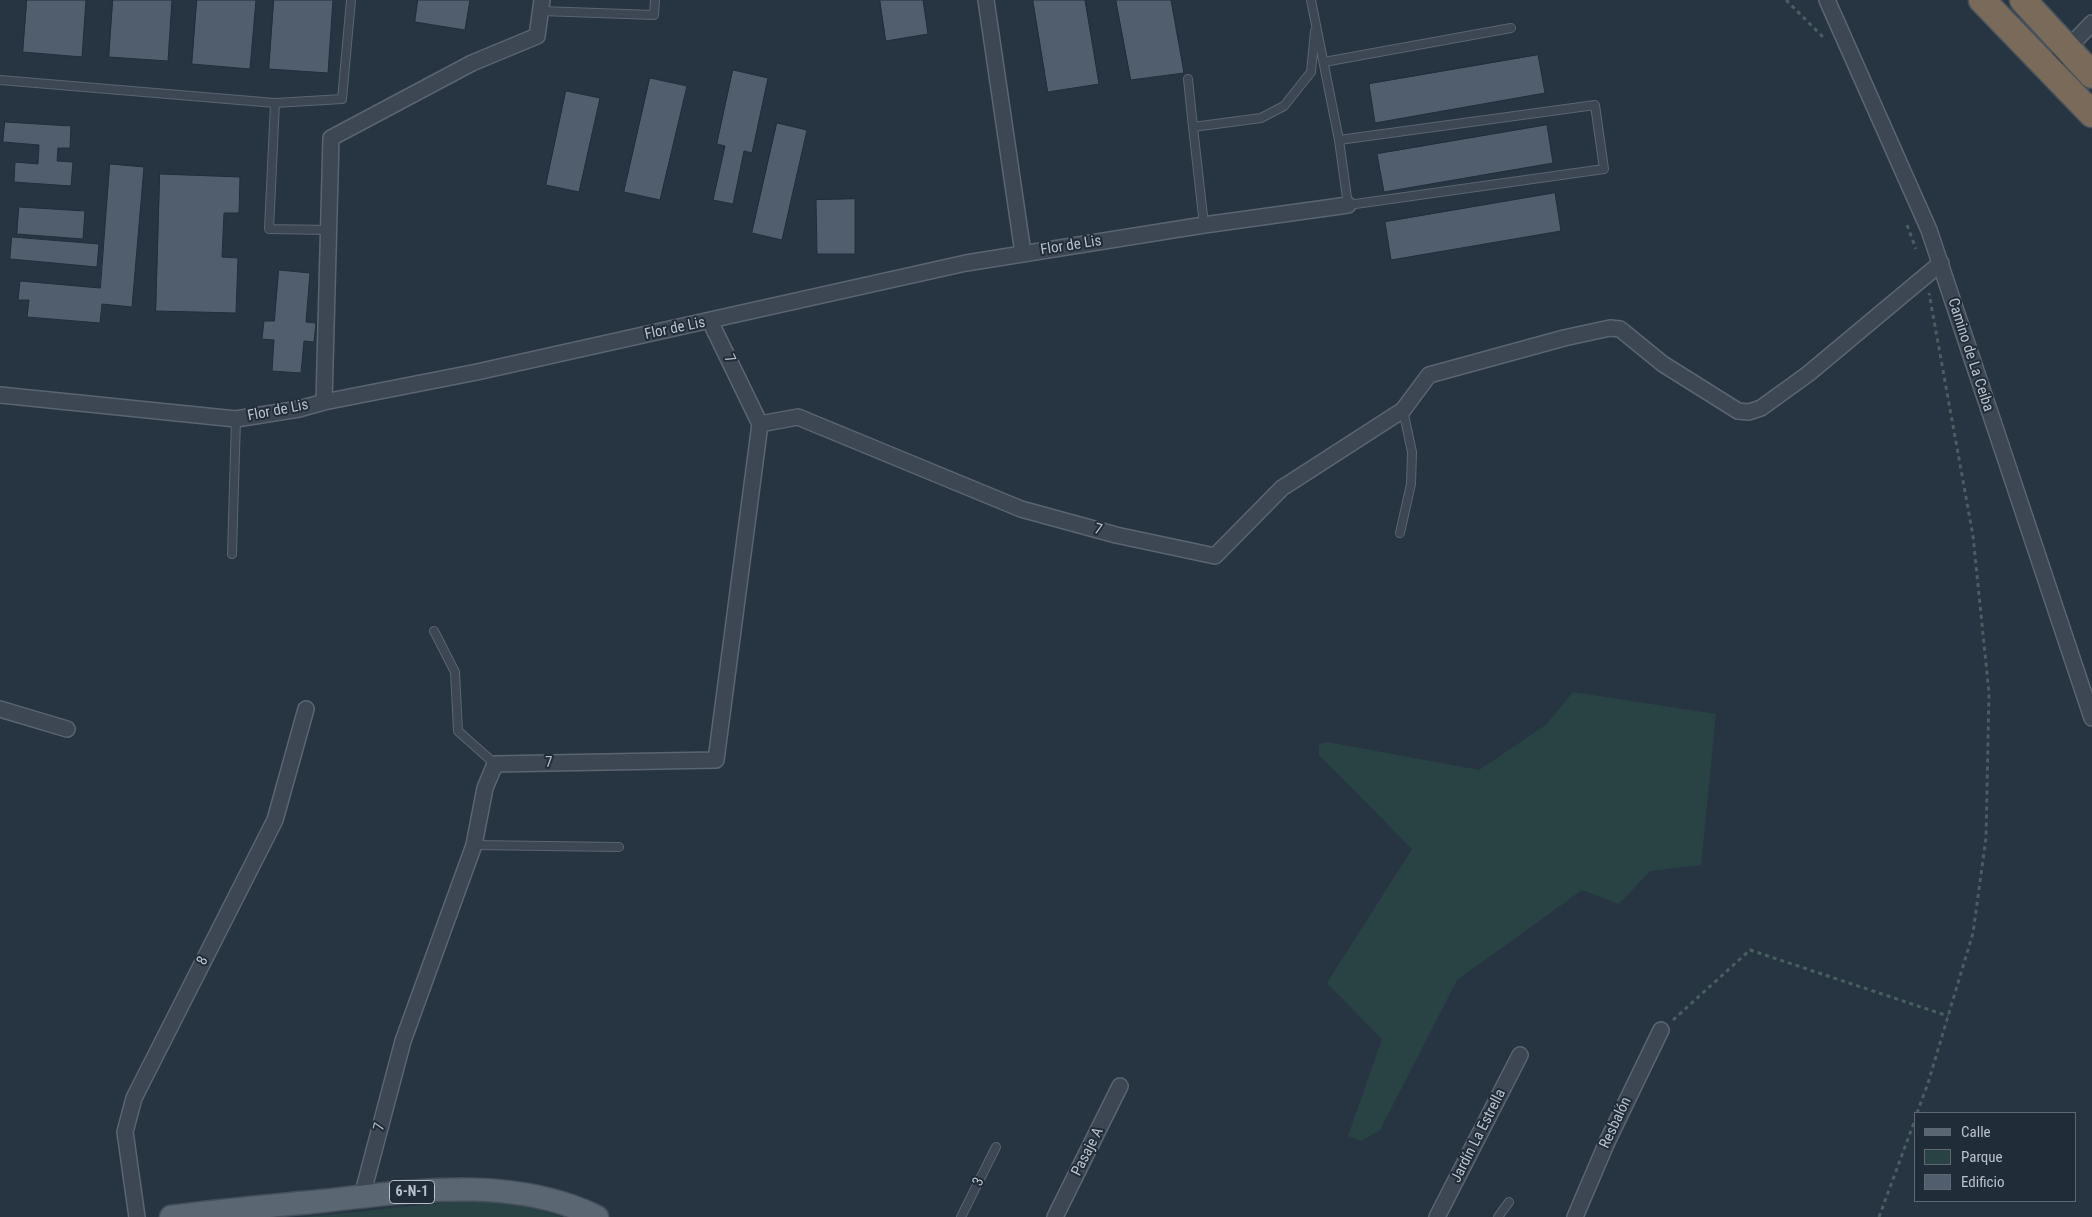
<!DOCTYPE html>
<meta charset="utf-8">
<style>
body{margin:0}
#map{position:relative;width:2092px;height:1217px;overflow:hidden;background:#273543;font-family:"Roboto Condensed",sans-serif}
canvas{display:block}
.legend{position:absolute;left:1914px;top:1112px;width:162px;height:90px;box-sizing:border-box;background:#202c38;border:1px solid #5d6873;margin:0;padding:6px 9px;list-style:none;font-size:15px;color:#b9c2cc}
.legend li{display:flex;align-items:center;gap:10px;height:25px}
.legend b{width:25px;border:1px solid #5d6873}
</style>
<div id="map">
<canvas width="2092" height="1217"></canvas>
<ul class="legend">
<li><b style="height:6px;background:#5a6672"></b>Calle</li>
<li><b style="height:14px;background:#294344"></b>Parque</li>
<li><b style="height:14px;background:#505e6e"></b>Edificio</li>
</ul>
</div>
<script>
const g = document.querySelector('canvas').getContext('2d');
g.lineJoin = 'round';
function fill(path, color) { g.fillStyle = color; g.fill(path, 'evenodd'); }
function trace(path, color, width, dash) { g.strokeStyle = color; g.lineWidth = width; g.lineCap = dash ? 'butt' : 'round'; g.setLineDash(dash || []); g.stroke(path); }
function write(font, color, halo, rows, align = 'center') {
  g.font = font + ' "Roboto Condensed",sans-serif'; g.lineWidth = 4; g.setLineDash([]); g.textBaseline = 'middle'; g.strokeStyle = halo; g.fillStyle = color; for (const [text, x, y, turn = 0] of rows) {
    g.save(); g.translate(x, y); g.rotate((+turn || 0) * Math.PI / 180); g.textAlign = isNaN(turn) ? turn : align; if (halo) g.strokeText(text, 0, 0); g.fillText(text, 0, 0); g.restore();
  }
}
fill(new Path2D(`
 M1573,692L1716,714L1701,865L1650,871L1619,904L1582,890L1457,980L1380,1130L1361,1141L1348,1136L1382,1039L1327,983L1412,849L1319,755V744L1327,742L1479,770L1546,725Z
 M473,1200L526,1206L563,1217H304Z`), '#294344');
const building = new Path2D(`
 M27,0H86L82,57L23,52Z
 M113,0H172L168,61L109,57Z
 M197,0H256L250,69L192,64Z
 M274,0H333L328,73L269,69Z
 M418,0H470L465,30L415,22Z
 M880,0H923L928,34L886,41Z
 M1033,0H1085L1099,84L1048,92Z
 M1116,0H1171L1184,73L1131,80Z
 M1538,55L1545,93L1375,123L1369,84Z
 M733,70L768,78L752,153L744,151L733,204L713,200L725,146L717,144Z
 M650,78L687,86L660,200L624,192Z
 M566,91L600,98L579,192L546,185Z
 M5,122L71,126L70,148H58L57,161L73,162L71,186L14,182L15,162L38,164L39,145L3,142Z
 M777,123L807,130L782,240L752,233Z
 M1547,125L1553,163L1384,192L1377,154Z
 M110,164L144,167L132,307L102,304L100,323L27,317L29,300H18L20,281L100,288Z
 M160,174L240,177L239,213H224L222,257L238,258L236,313L156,311Z
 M1555,193L1561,231L1391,260L1385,222Z
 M855,199V254H817L816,200Z
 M19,207L85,211L83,239L17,234Z
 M12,237L99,244L97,267L10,259Z
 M279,270L310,273L306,322L316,323L314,342L304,341L301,373L272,371L274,340L262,339L264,321H274Z`);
fill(building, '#505e6e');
trace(building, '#222e3a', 1);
const lane = new Path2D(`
 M1311,0L1339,140L1348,205L1604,169L1595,105L1339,140
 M541,11L654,15L655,0
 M1324,62L1511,28
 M1188,79L1193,127
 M0,80L275,103L342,99L351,0
 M275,103L269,229L329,230
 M1204,225L1193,127L1261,118L1284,106L1311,72L1315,31
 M1400,533L1411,484L1412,452L1403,410
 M232,554L236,419
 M434,631L455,672L458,731L495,764
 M474,845L619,847
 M961,1217L996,1147
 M1498,1217L1509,1202`);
const street = new Path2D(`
 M986,0L1023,253
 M1827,0L1929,230L2092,718
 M2048,69L2092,23
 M0,395L236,419L299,409L324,402L477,372L966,263L1204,225L1348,205
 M324,402L331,138L472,63L537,36L542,0
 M760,424L798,417L1021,509L1116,535L1215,556L1282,488L1403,410L1429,375L1564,338L1610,328L1620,329L1663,364L1738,411L1749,412L1761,408L1808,374L1941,263
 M0,709L67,729
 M362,1196L403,1041L474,845L485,788L495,764L716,760L760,424L710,321
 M137,1217L125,1132L134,1098L275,820L306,709
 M1055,1217L1120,1086
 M1437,1217L1520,1055
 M1575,1217L1607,1142L1661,1030`);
const primary = new Path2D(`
 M171,1217C221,1210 271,1206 322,1201C412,1191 513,1175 597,1217`);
const highway = new Path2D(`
 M1982,0L2092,114
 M2023,0L2092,75`);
trace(lane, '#5a6570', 10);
trace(street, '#5a6570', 18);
trace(primary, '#45505c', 25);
trace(highway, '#46525d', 29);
trace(new Path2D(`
 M1786,0L1825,39
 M1907,225L1916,249
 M1673,1020L1750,950L1948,1016
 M1917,1113L1928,1083L1973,933L1986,838L1989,693L1973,536L1929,293
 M1879,1217L1916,1117`), '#485f60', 3, [4, 4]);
trace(lane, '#3c4753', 8);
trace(street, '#3c4753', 15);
trace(primary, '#5a6672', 22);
trace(highway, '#796a59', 26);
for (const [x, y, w] of [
 [412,1192,45]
]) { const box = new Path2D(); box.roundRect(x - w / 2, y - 11.5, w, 23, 4); g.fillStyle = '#202c38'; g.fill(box); trace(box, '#b9c2cc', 1); }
write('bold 14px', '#b9c2cc', null, [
 ["6-N-1",412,1192]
]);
write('15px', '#b9c2cc', '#202c38', [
 ["Flor de Lis",1071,246,-9],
 ["Flor de Lis",675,329,-12],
 ["Camino de La Ceiba",1970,355,72],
 ["7",729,359,64],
 ["Flor de Lis",278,411,-11],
 ["7",1098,530,15],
 ["7",549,763,-1],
 ["8",203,961,-63],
 ["Resbalón",1616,1123,-65],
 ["7",380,1127,-75],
 ["Jardín La Estrella",1479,1136,-63],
 ["Pasaje A",1088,1152,-63],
 ["3",979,1182,-64]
]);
</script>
